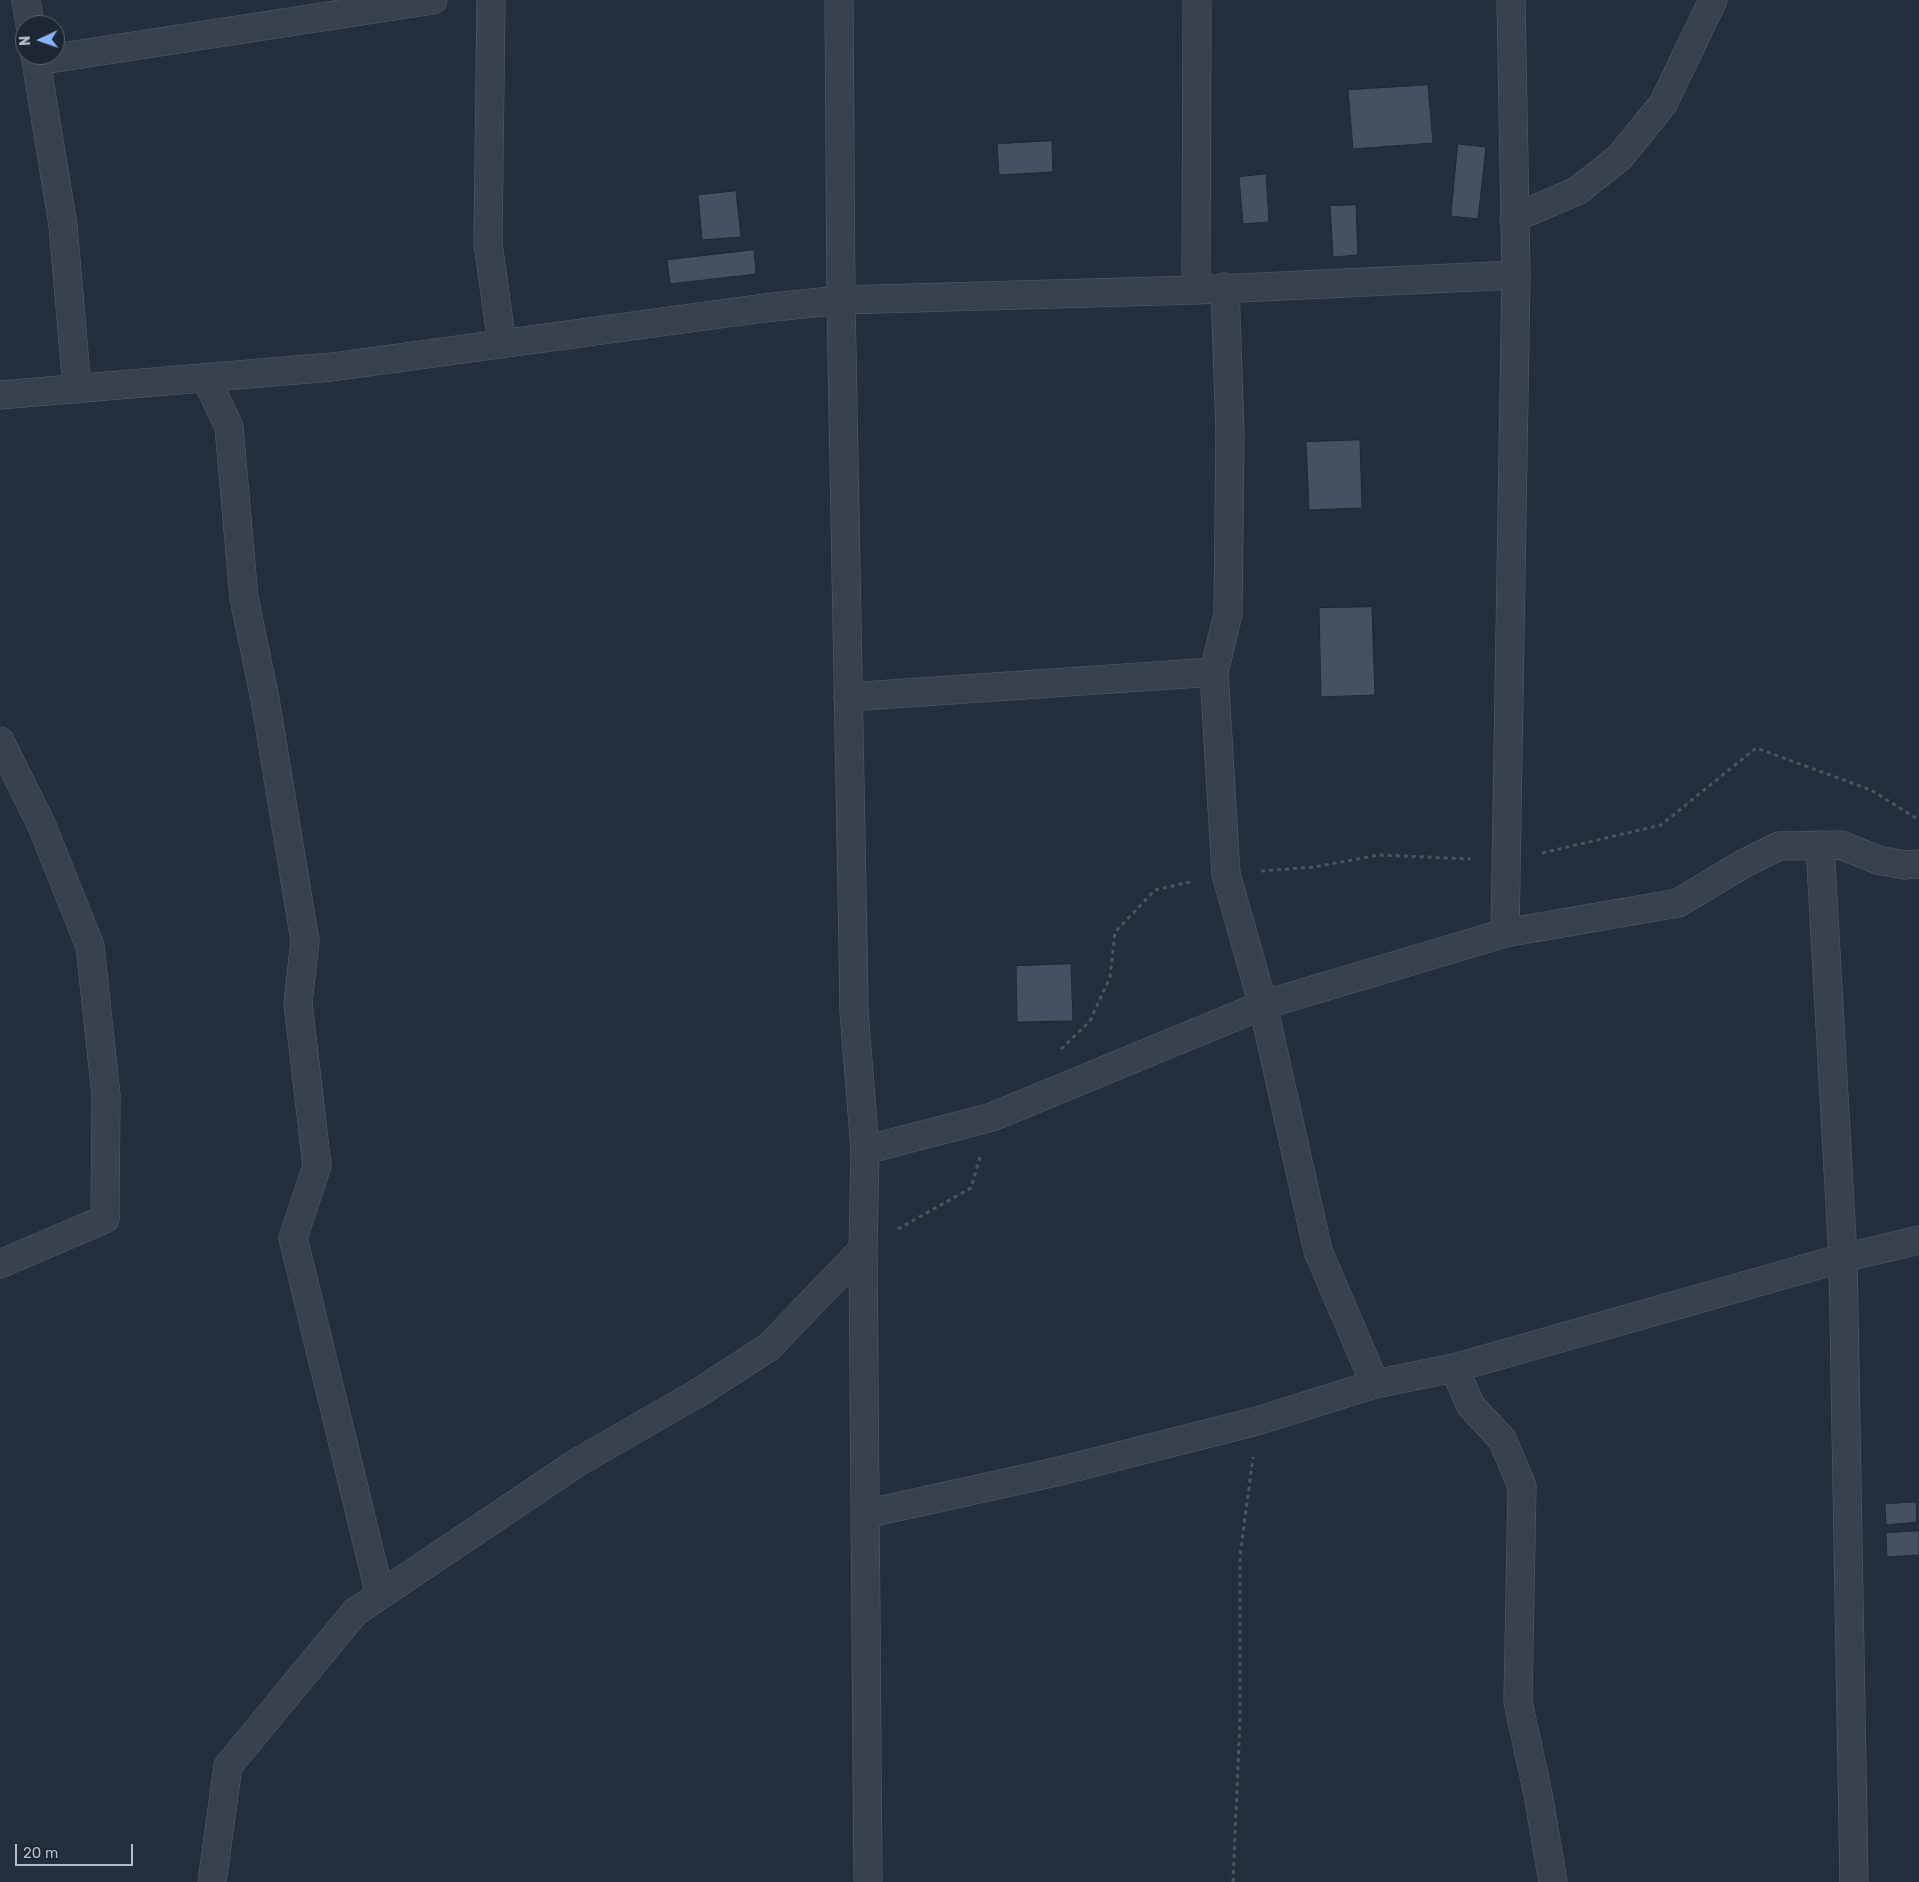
<!DOCTYPE html>
<style>
body{margin:0}
#map{position:relative;width:1919px;height:1882px;overflow:hidden;background:#242f3e;font-family:Rubik,sans-serif}
canvas{display:block}
.north{position:absolute;left:15px;top:15px;width:50px;height:50px;box-sizing:border-box;background:#1d2633;border:1px solid #59626f;border-radius:50%;rotate:267deg;font-size:14px;font-weight:700;line-height:20px;text-align:center;color:#b4bcc9}
.north::after{content:'';display:block;margin:auto;width:18px;height:22px;background:#8ab4f8;clip-path:polygon(50% 0,100% 100%,50% 72%,0 100%)}
.scale{position:absolute;left:15px;top:1844px;width:118px;height:22px;box-sizing:border-box;border:2px solid #b4bcc9;border-top:0;padding-left:6px;font-size:15px;line-height:18px;white-space:nowrap;color:#b4bcc9;-webkit-text-stroke:4px #1d2633;paint-order:stroke}
</style>
<div id="map">
<canvas width="1919" height="1882"></canvas>
<div class="north">N</div>
<div class="scale">20 m</div>
</div>
<script>
const g = document.querySelector('canvas').getContext('2d');
g.lineJoin = 'round';
function fill(path, color) { g.fillStyle = color; g.fill(path, 'evenodd'); }
function trace(path, color, width, dash) { g.strokeStyle = color; g.lineWidth = width; g.lineCap = dash ? 'butt' : 'round'; g.setLineDash(dash || []); g.stroke(path); }
const building = new Path2D(`
 M1428,85L1433,143L1353,149L1348,90Z
 M1052,141L1053,172L999,175L997,144Z
 M1458,144L1486,147L1478,219L1451,216Z
 M1266,174L1269,222L1243,224L1239,177Z
 M736,191L741,237L702,240L698,195Z
 M1356,205L1358,255L1333,257L1330,206Z
 M754,250L756,274L670,284L667,260Z
 M1360,440L1362,508L1309,510L1306,442Z
 M1372,607L1375,695L1321,697L1319,608Z
 M1071,964L1073,1021L1017,1022L1016,966Z
 M1916,1502L1917,1522L1886,1525L1885,1504Z
 M1919,1531V1555L1887,1557L1886,1533Z`);
fill(building, '#455162');
trace(building, '#1f2835', 1);
const minor = new Path2D(`
 M26,0L30,25
 M491,0L488,243L502,344
 M839,0L841,300L853,945L854,1011L865,1150L863,1249L868,1882
 M35,55L63,225L77,389
 M36,61L433,0
 M1514,218L1577,191L1619,158L1663,104L1713,0
 M1225,287L1230,433L1228,614L1214,672L1226,874L1263,1005L1318,1251L1375,1384
 M1196,290L1197,0
 M206,378L229,427L244,598L265,699L305,941L298,1003L317,1166L293,1238L380,1595
 M0,395L332,367L764,308L841,300L1196,290L1516,275
 M848,697L1214,672
 M0,741L42,826L90,946L106,1095L105,1219L0,1264
 M1820,845L1843,1258L1854,1882
 M1505,933L1516,275L1511,0
 M865,1150L992,1117L1263,1005L1505,933L1678,903L1743,864L1779,846L1841,845L1878,860L1904,865L1919,864
 M1454,1368L1471,1406L1502,1439L1522,1486L1518,1702L1538,1794L1553,1882
 M865,1514L1060,1471L1257,1421L1375,1384L1454,1368L1843,1258L1919,1240
 M212,1882L228,1766L355,1612L578,1462L698,1393L769,1347L863,1249`);
trace(minor, '#565f6c', 29);
trace(new Path2D(`
 M1542,853L1661,825L1756,748L1871,790L1919,820
 M1261,871L1314,867L1379,855L1471,859
 M1061,1049L1090,1021L1110,977L1115,932L1155,890L1194,881
 M898,1229L971,1188L980,1157
 M1233,1882L1240,1719V1556L1253,1457`), '#44595c', 3, [4, 4]);
trace(minor, '#38414e', 28);
</script>
